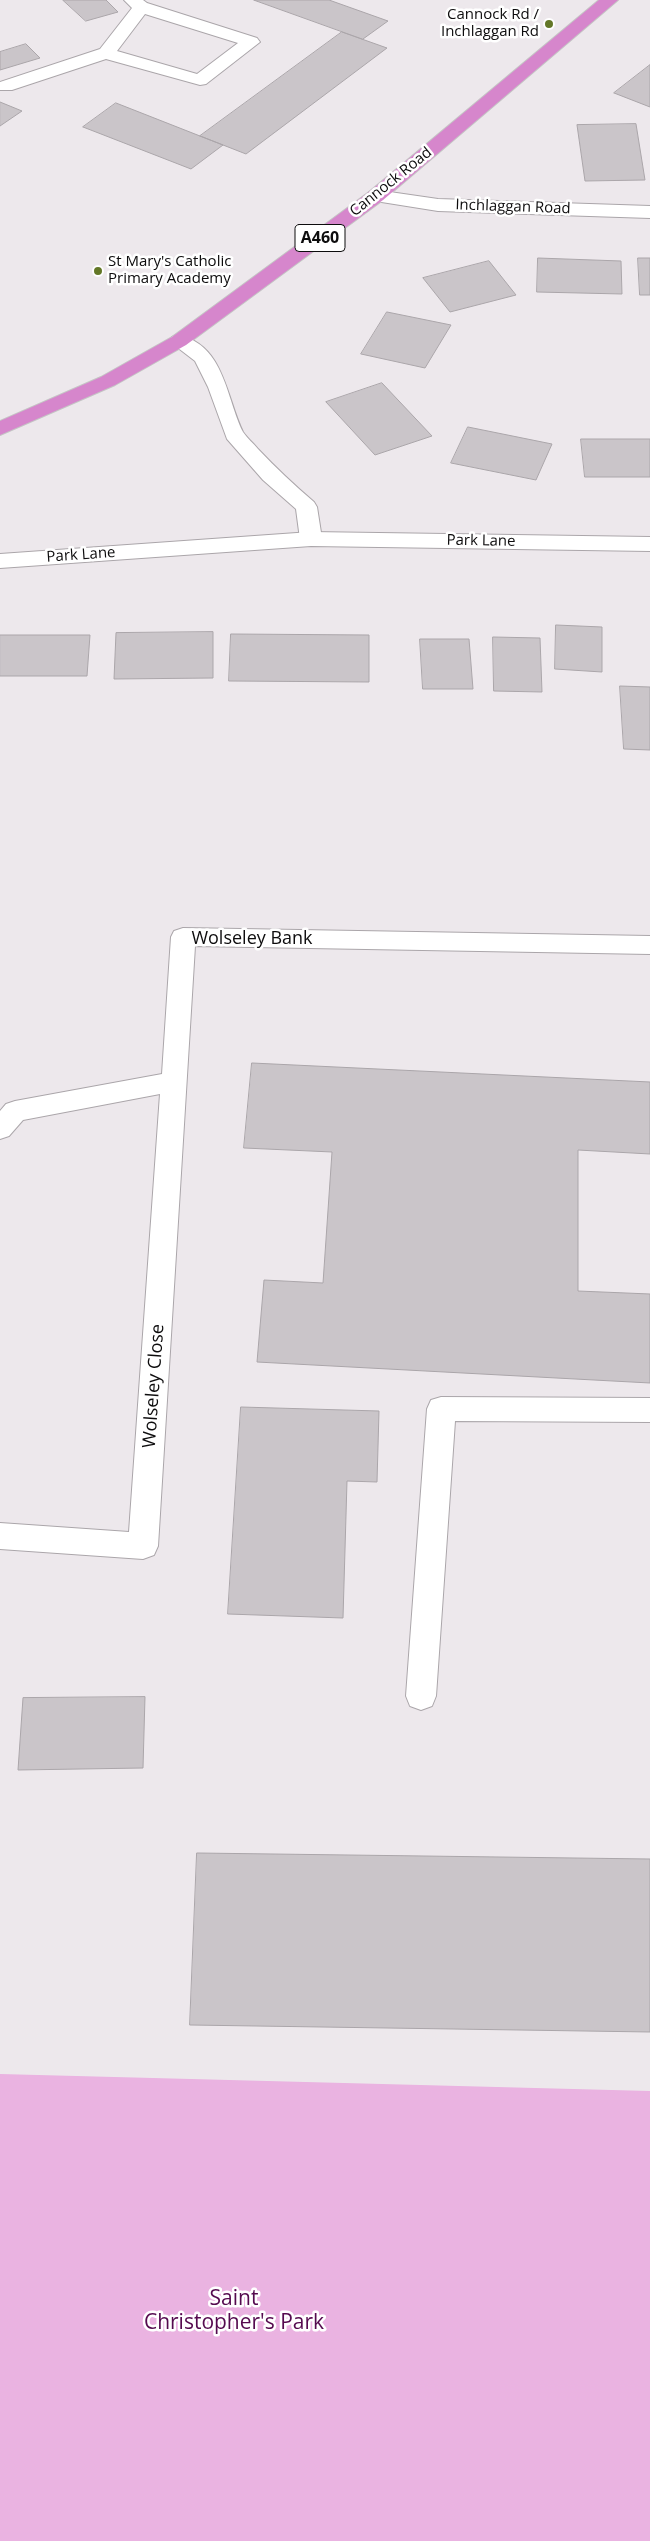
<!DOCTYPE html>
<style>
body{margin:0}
canvas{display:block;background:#ede8ec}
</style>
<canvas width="650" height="2541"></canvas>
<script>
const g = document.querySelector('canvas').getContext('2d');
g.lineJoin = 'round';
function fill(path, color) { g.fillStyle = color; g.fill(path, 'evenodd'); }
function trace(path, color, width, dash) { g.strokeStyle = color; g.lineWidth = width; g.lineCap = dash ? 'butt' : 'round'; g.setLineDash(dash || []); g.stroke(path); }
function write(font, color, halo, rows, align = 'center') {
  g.font = font + ' "Open Sans",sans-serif'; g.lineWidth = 5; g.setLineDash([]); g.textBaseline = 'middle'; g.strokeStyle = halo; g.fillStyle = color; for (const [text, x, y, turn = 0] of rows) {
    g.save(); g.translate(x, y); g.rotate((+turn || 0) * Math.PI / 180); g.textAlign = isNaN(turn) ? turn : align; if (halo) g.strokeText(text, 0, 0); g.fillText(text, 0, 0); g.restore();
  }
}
fill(new Path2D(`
 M0,2074L650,2091V2541H0Z`), '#eab3e1');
const building = new Path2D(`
 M63,0H106L118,12L86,21Z
 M254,0H329L388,21L363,39Z
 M342,32L387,48L246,154L200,136Z
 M26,44L40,58L0,70V52Z
 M650,65V107L614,93Z
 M0,102L22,111L0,126Z
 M116,103L200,136L223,145L191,169L83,127Z
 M636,124L645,180L585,181L577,125Z
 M538,258L621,261L622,294L537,292Z
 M638,258H650V295H640Z
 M489,261L516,295L450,312L423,278Z
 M387,312L451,325L425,368L361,354Z
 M382,383L432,436L375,455L326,402Z
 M468,427L552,444L536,480L451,463Z
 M581,439H650V477H585Z
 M556,625L602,627V672L555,669Z
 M213,632V678L114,679L116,633Z
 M231,634L369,635V682L229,681Z
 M0,635H90L87,676H0Z
 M493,637L540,638L542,692L494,691Z
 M420,639H469L473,689H423Z
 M620,686L650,687V750L624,749Z
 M252,1063L650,1082V1154L578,1150V1291L650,1294V1383L257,1362L264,1280L323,1283L332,1152L244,1148Z
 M241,1407L379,1411L377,1482L347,1481L343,1618L228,1614Z
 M145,1697L143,1768L18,1770L23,1698Z
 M197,1853L650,1859V2032L190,2025Z`);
fill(building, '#cac5c9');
trace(building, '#aba6aa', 1);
const service = new Path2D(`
 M124,0H143L147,3L257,38L260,42L206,84L200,85L106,59L12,90H0V82L100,49L132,8ZM145,14L238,43L197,74L117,51Z
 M183,928L650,936V954L195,946L158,1546L154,1555L143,1559L0,1549V1523L129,1532L160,1094L23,1120L9,1136L0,1139V1111L6,1104L15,1101L162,1074L171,937L174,931Z
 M441,1397L650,1398V1422L455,1421L436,1696L432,1706L421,1710L410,1706L406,1696L427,1409L431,1400Z`);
const minor = new Path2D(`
 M376,190L438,199L650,206V218L438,211L369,200L367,196L369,192Z
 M179,335C225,346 226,398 243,432C247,438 254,444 258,449C276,468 294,485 314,502L317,507L322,539L319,544L311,546L303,544L300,539L296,509L263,480L227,439L208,387L195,361L169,341L172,337Z`);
const tertiary = new Path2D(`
 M311,532L650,537V551L311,546L0,568V554Z`);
const trunk = new Path2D(`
 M599,0H618L383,200L186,345L115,385L0,435V421L101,377L172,337L369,192Z`);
trace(service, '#aba6aa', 2);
trace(minor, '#aba6aa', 2);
trace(tertiary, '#aba6aa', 2);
trace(trunk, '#c5c5c5', 2);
fill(service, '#fff');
fill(minor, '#fff');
fill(tertiary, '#fff');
fill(trunk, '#d686cc');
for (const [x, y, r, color] of [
 [549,24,5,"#637727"],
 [98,271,5,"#637727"]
]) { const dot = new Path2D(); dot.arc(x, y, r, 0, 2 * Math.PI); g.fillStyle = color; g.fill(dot); trace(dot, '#fff', 2); }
write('15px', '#0d0c0d', '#fff', [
 ["Cannock Rd /",539,15],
 ["Inchlaggan Rd",539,32],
 ["St Mary's Catholic",108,262,"left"],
 ["Primary Academy",108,279,"left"]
], 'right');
write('15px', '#0d0c0d', '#fff', [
 ["Cannock Road",391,182,-39],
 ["Inchlaggan Road",513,207,2],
 ["Park Lane",481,541,1],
 ["Park Lane",81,555,-4]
]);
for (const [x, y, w] of [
 [320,238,50]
]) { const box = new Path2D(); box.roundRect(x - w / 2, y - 13.5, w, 27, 4); g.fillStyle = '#fff'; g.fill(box); trace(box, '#0d0c0d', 1); }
write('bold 16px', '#0d0c0d', null, [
 ["A460",320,238]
]);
write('18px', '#0d0c0d', '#fff', [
 ["Wolseley Bank",252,939],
 ["Wolseley Close",154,1386,-86]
]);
write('21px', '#550a4f', '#fff', [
 ["Saint",234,2299],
 ["Christopher's Park",234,2323]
]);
</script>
